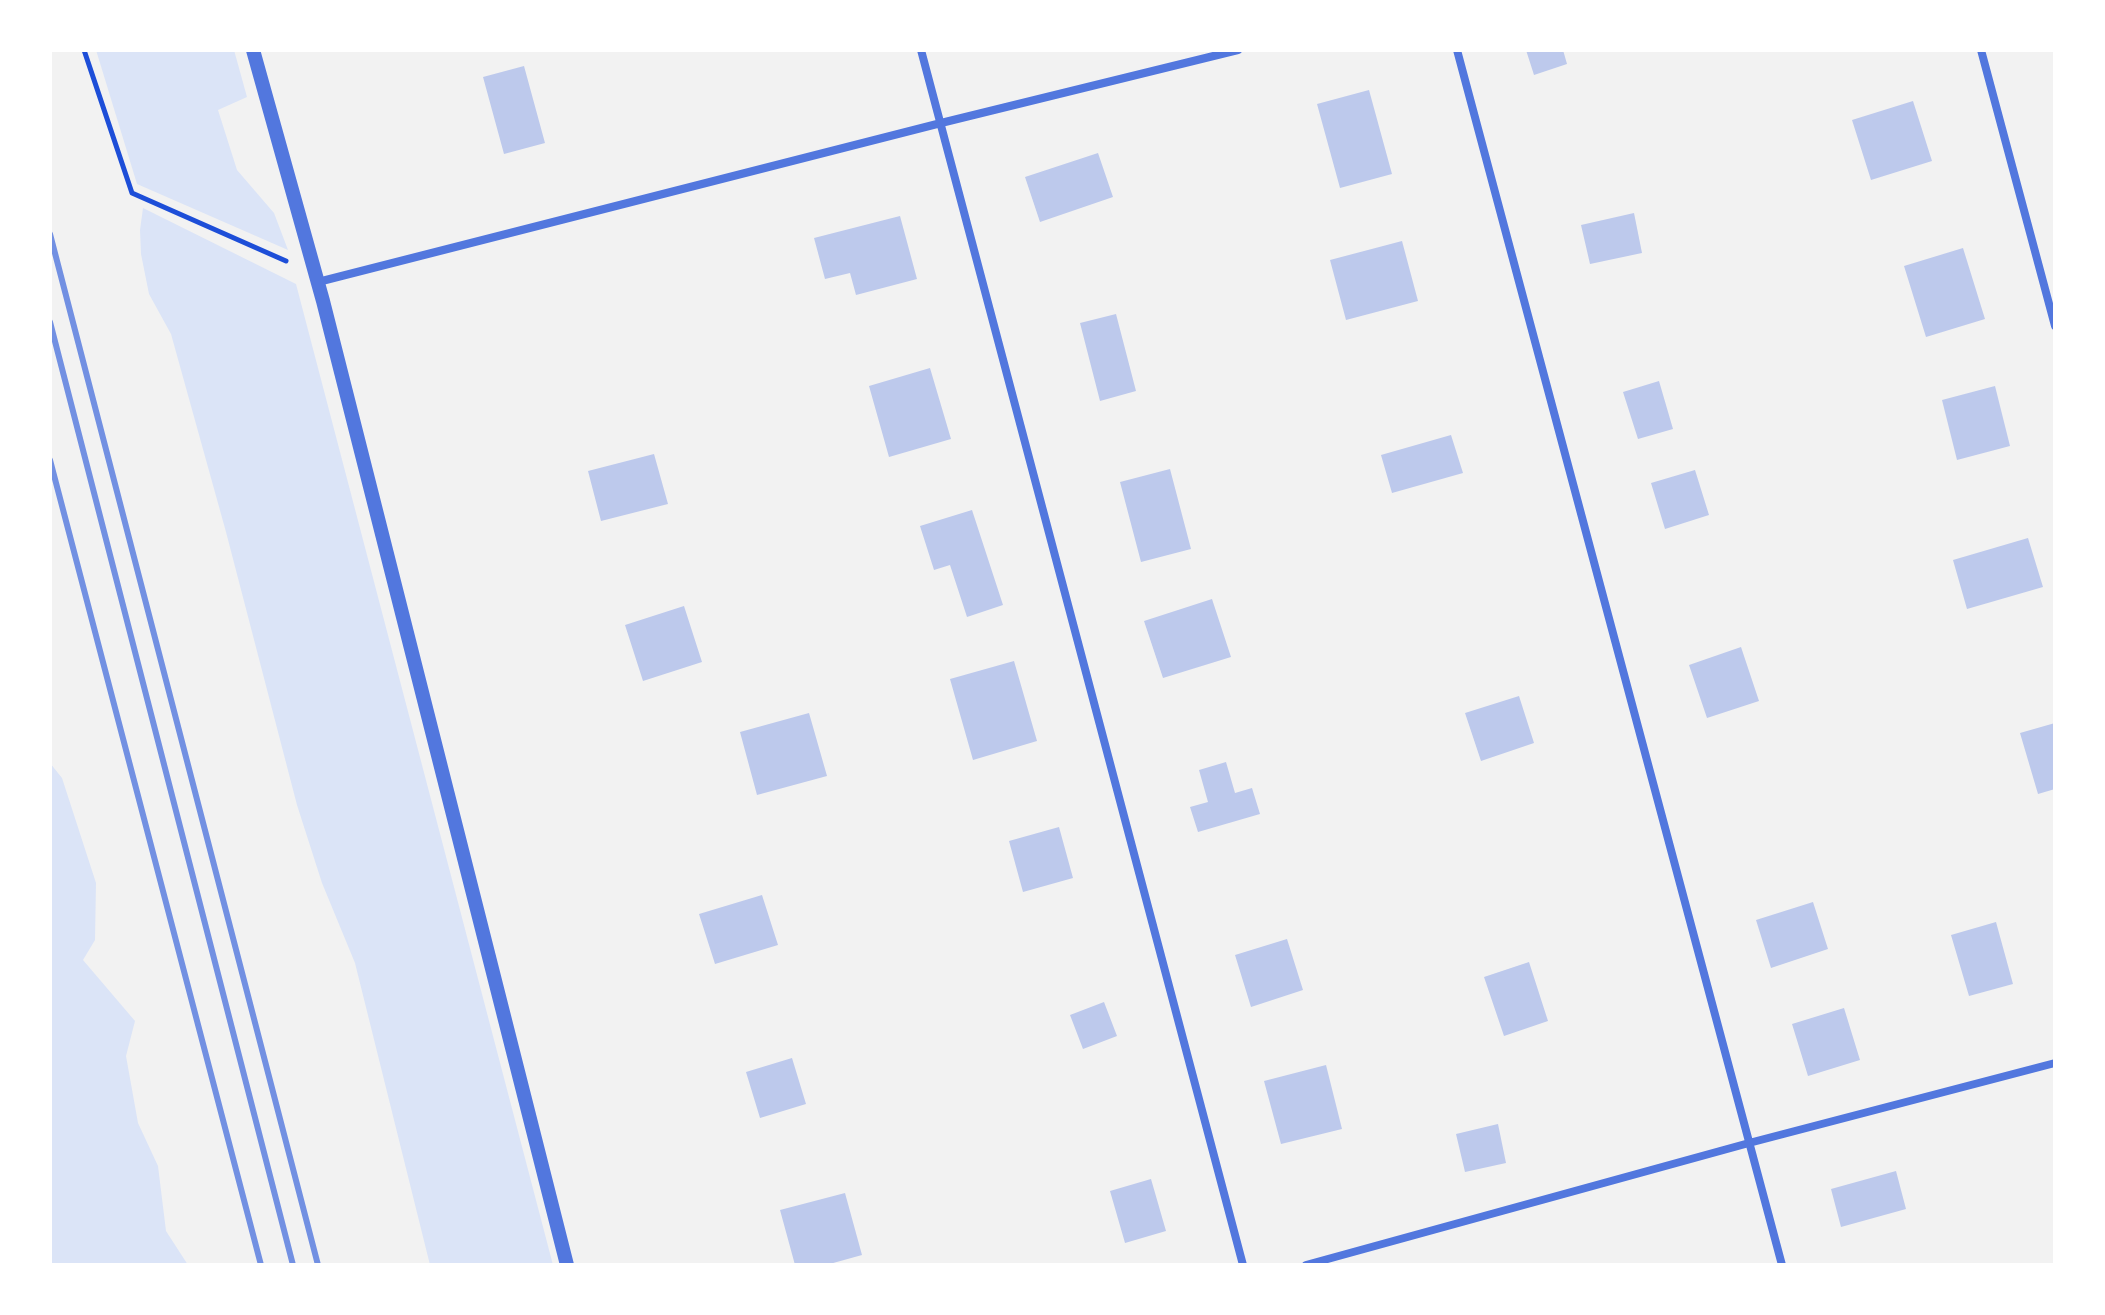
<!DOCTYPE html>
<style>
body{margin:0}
#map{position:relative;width:2105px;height:1315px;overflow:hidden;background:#f2f2f2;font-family:Ubuntu,sans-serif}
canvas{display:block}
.frame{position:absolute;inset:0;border:52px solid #fff;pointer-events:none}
</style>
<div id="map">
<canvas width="2105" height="1315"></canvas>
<div class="frame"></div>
</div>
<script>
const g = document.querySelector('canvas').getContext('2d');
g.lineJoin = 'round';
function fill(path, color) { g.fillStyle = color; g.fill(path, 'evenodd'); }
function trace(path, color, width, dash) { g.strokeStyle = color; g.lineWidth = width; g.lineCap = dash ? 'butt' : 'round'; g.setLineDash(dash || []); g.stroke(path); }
fill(new Path2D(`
 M96,50H234L247,97L218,110L237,170L274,213L288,250L137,184Z
 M143,208L296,284L553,1265H430L355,963L322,883L297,805L226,532L171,334L149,294L141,254L140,230Z
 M50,763L62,778L96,883L95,940L83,960L135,1021L126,1056L138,1123L158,1166L166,1231L188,1265H50Z`), '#dbe4f7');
fill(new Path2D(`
 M1526,50H1563L1567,64L1534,75Z
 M524,66L545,143L504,154L483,77Z
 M1369,90L1392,174L1340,188L1317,104Z
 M1913,101L1932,161L1871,180L1852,120Z
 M1098,153L1113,197L1040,222L1025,177Z
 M1634,213L1642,253L1590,264L1581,225Z
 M900,216L917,279L856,295L850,273L825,279L814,238Z
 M1402,241L1418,301L1346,320L1330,260Z
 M1963,248L1985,319L1926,337L1904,266Z
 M1116,314L1136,391L1100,401L1080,323Z
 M930,368L951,439L889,457L869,386Z
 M1659,381L1673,429L1638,439L1623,392Z
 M1995,386L2010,446L1957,460L1942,400Z
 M1451,435L1463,473L1392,493L1381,455Z
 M654,454L668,504L601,521L588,471Z
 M1170,469L1191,549L1141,562L1120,482Z
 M1695,470L1709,515L1665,529L1651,483Z
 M972,510L1003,605L967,617L950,565L934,570L920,526Z
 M2028,538L2043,587L1967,609L1953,560Z
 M1212,599L1231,657L1163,678L1144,621Z
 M684,606L702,662L643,681L625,625Z
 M1741,647L1759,701L1707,718L1689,665Z
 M1014,661L1037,741L973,760L950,679Z
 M1519,696L1534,743L1481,761L1465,713Z
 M809,713L827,776L757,795L740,732Z
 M2055,723V789L2038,794L2020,733Z
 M1226,762L1235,793L1252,788L1260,814L1198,832L1190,807L1208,802L1199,770Z
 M1059,827L1073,878L1023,892L1009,841Z
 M762,895L778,945L715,964L699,914Z
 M1813,902L1828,949L1771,968L1756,920Z
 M1996,922L2013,984L1969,996L1951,935Z
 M1287,939L1303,990L1251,1007L1235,955Z
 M1529,962L1548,1021L1504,1036L1484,977Z
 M1104,1002L1117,1036L1083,1049L1070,1015Z
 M1844,1008L1860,1060L1808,1076L1792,1024Z
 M792,1058L806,1104L760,1118L746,1072Z
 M1326,1065L1342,1129L1281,1144L1264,1081Z
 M1498,1124L1506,1163L1465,1172L1456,1134Z
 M1896,1171L1906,1209L1841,1227L1831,1189Z
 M1151,1179L1166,1231L1125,1243L1110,1191Z
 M845,1193L862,1255L826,1265H795L780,1210Z`), '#bdc9ec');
trace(new Path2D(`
 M84,50L132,193L286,261`), '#1d4ed8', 5);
trace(new Path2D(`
 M921,50L1243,1265
 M1457,50L1782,1265
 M1981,50L2055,326
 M318,282L941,123L1238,50
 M1306,1265L1749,1143L2055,1063`), '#5277de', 8);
trace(new Path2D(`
 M253,50L323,301L567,1265`), '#5277de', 14);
trace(new Path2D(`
 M50,234L318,1265
 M50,322L293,1265
 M50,460L261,1265`), '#7290e2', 6);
</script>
